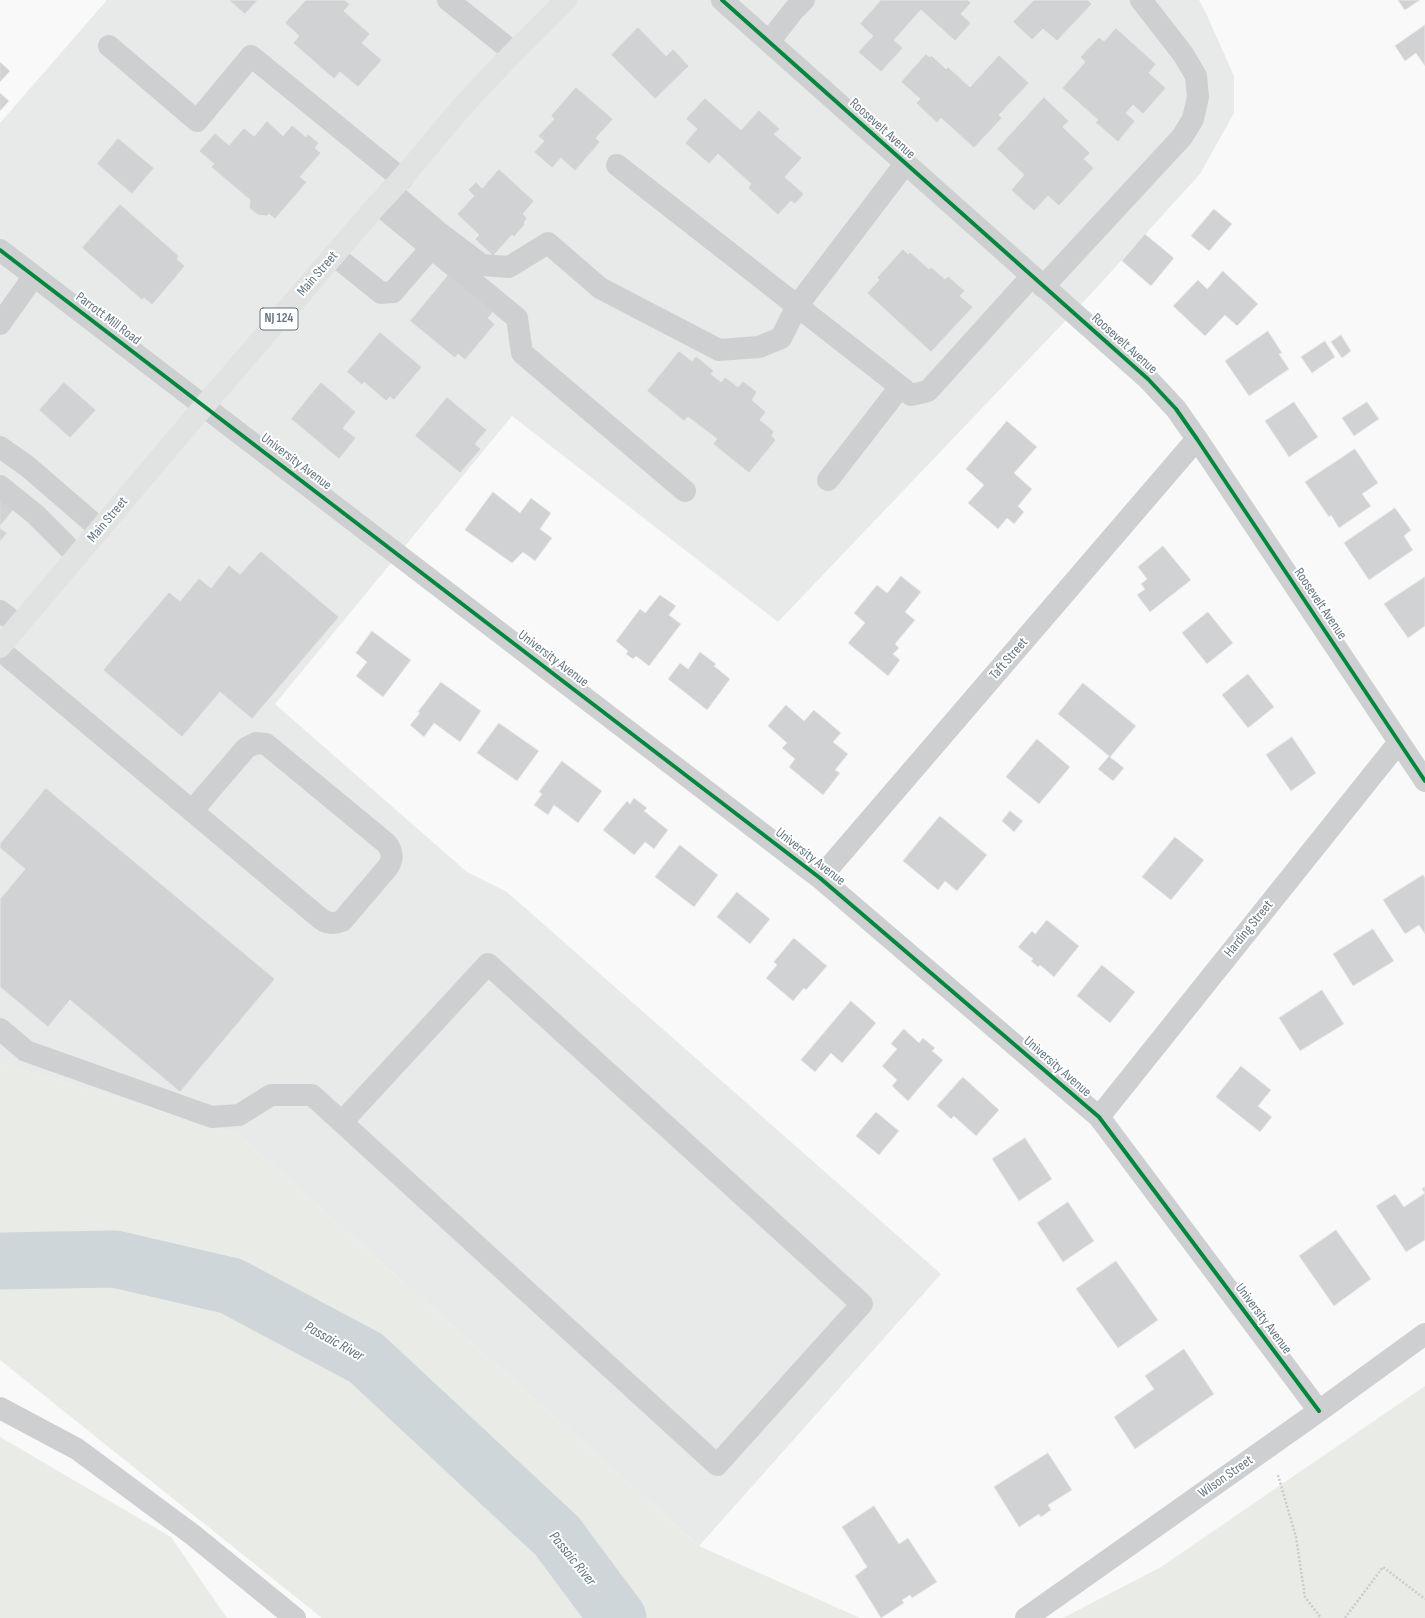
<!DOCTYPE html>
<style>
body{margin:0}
canvas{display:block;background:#f9f9f9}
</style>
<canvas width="1425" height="1618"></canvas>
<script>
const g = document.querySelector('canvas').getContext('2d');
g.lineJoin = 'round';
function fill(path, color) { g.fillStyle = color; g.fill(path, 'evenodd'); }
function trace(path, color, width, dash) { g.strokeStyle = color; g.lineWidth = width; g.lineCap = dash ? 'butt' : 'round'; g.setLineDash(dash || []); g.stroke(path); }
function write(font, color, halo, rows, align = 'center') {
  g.font = font + ' "Sofia Sans Condensed",sans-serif'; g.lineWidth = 4; g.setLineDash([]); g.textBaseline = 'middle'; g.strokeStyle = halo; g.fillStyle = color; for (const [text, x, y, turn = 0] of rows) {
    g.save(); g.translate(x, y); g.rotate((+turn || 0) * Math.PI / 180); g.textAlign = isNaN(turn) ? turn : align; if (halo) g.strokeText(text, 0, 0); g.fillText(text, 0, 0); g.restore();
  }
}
fill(new Path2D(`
 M107,0H1199L1205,11L1234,76V113L1200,174L1089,296L778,622L512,416L275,704L467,872L507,892L941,1274L699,1546L237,1134L3,1064L0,1068V123Z`), '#e8e9e9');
fill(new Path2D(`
 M3,1064L237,1134L699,1546L860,1618H322L0,1360V1068Z
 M1425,1386V1618H1063L1161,1567Z
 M0,1437L171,1537L227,1618H0Z`), '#e8ebe6');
trace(new Path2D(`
 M0,1261L115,1259L231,1286L366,1358L557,1536L618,1618`), '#ced6d9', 57);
const building = new Path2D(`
 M229,0H258L245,14Z
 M306,0H345L350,4L344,11L370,34L362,43L382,60L358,87L340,72L334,79L293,43L299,36L285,23Z
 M881,0H968L971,3L961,14L971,23L955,41L921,10L894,40L903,48L881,72L858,52L873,36L860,24Z
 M1034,0H1088L1092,4L1057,41L1043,29L1032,40L1013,22Z
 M1398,0H1420L1405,10Z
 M1425,25V66L1416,53L1405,61L1395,46Z
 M638,27L666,56L673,49L689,66L655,99L611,55Z
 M1116,28L1156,64L1149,73L1166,88L1143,114L1133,105L1126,113L1135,121L1118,142L1095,122L1098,120L1062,88L1085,62L1080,57L1099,37L1104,41Z
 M926,54L930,57L931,55L946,69L948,67L970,87L999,55L1029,83L999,115L1002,118L974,148L941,118L937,123L916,103L920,99L901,82Z
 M0,62L10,71L0,82Z
 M576,87L613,119L596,138L600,142L575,171L561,158L552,168L534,152L544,141L538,136L554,119L551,116Z
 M0,93L9,101L0,111Z
 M1044,97L1069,121L1063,127L1090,153L1084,159L1094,168L1059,206L1048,196L1034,211L1011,190L1024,175L997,149Z
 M705,98L741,130L759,110L780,129L774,134L802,158L785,177L804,194L795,204L791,201L778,215L748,188L751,184L718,154L709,164L685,143L697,129L686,119Z
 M267,121L283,136L292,125L306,137L308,134L319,143L315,148L321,153L300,177L307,182L275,219L269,214L267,216L258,215L249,208L250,200L211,167L214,164L199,151L215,133L229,145L244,128L254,136Z
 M118,138L154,168L132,194L97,164Z
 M499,169L534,201L523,214L527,218L524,223L525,224L514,237L512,235L493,256L475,239L479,235L457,214L474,196L468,190L476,182L482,188Z
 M120,204L179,256L177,259L185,266L152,305L144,298L142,300L82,248Z
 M1214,209L1232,224L1209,251L1191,236Z
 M1145,234L1174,258L1151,286L1122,261Z
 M903,249L908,254L910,252L929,269L931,267L945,279L948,276L965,291L960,296L973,307L931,352L867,293L879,280L877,278Z
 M1223,271L1258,304L1237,326L1225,315L1205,336L1173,306L1198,280L1207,289Z
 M448,275L493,312L488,318L495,324L465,360L458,354L455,358L410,321Z
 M1268,331L1282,353L1279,354L1289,369L1249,396L1225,361Z
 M380,332L422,367L394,400L390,397L386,401L364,382L362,385L347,372Z
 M1341,335L1351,351L1342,358L1331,342Z
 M1325,341L1335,357L1312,373L1301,357Z
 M679,351L692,361L696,356L714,371L711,374L721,382L725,377L738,387L743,381L757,392L752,400L766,412L760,420L774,431L772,436L776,440L749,473L713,444L717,439L688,417L684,421L647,391Z
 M64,382L96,410L70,438L39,410Z
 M321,382L356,412L343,428L356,438L339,459L291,419Z
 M447,397L487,430L475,444L481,449L460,473L415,436Z
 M1294,402L1318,437L1289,457L1265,421Z
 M1367,402L1379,419L1354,436L1342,418Z
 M1007,421L1037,447L1014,473L1032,489L1018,506L1024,512L1014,524L1007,518L998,529L968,503L984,485L966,469Z
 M1355,449L1378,483L1362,494L1371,506L1339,528L1331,515L1329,517L1305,482Z
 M493,492L520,513L531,498L551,513L540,529L552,538L535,561L523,552L512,563L465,530Z
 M0,494L16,507L0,526Z
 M1395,508L1411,530L1404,536L1413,550L1369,580L1344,543Z
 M0,528L7,533L0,542Z
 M1163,546L1191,580L1150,612L1137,595L1145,589L1141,584L1147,579L1138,567Z
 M261,551L339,617L252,719L220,692L182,737L103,670L169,592L180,601L199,578L211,588L229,565L240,574Z
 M901,576L921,592L905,612L915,620L895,644L899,648L893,654L900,660L888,676L848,643L865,623L854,613L877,585L887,593Z
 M1425,577V626L1408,638L1384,604Z
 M660,595L676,606L669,615L681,624L649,666L636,656L633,659L626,654L628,651L616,641L640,609L645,613Z
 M1208,612L1233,643L1207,664L1182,633Z
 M372,631L411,660L383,697L356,676L367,662L356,653Z
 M700,652L716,664L714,666L730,679L707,710L668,679L680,663L688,669Z
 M1248,674L1274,707L1248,728L1222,695Z
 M441,682L481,711L460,742L434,723L424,737L410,725L420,713L418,712Z
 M1083,683L1136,726L1110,757L1124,768L1113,781L1098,769L1109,756L1058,714Z
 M786,705L804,721L814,710L841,733L833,742L848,754L835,770L840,773L823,795L789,767L795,759L782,748L787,743L768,726Z
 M499,723L539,751L517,781L477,753Z
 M1292,737L1316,773L1291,791L1266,755Z
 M1037,739L1070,767L1039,804L1006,777Z
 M562,761L602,791L578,823L554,805L548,815L534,805L542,794L539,792Z
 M46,788L275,979L180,1092L70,1000L48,1027L0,987V899L25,869L0,848V844Z
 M634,798L647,808L644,811L668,830L654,849L645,842L634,855L603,830L627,801L630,804Z
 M1010,811L1023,821L1014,832L1002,821Z
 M940,816L987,855L957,891L945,881L938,890L903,861Z
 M1175,837L1204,860L1171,900L1142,877Z
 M680,845L718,875L694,907L655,877Z
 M1423,875L1425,878V934L1419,925L1405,934L1383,900Z
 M737,892L770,919L750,944L717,917Z
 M1047,920L1079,946L1054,977L1040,965L1038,967L1031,961L1033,959L1018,947L1032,931L1035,934Z
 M1373,929L1394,961L1353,986L1333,954Z
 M794,938L827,966L806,990L804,988L793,1001L766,978L777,965L774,962Z
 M1102,965L1135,992L1110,1023L1077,996Z
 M1322,990L1344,1024L1300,1051L1279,1018Z
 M851,1001L876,1023L842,1063L831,1053L815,1072L801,1060Z
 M904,1029L919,1043L923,1038L935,1048L932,1051L943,1060L908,1101L892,1086L897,1080L882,1066L897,1049L891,1044Z
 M1241,1066L1271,1090L1258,1106L1272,1117L1260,1132L1216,1097Z
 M963,1077L999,1110L976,1136L954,1116L951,1119L937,1106Z
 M876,1112L899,1131L879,1155L856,1136Z
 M1025,1138L1052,1179L1019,1201L992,1159Z
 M1425,1187V1240L1406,1252L1376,1206L1395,1194L1404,1207L1425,1193L1422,1189Z
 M1068,1202L1094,1241L1063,1262L1037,1223Z
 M1336,1230L1371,1279L1334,1306L1299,1256Z
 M1116,1261L1158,1320L1118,1348L1076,1289Z
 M1184,1349L1214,1394L1135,1449L1114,1417L1154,1389L1145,1376Z
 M1048,1453L1072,1490L1048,1505L1051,1510L1041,1517L1039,1514L1019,1527L994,1487Z
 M874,1506L899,1544L908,1538L937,1582L912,1598L910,1595L902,1600L904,1603L881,1618L855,1576L867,1567L842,1527Z`);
fill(building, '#d0d2d3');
trace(building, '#e8e8e8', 1);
trace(new Path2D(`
 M1278,1475L1296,1537L1305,1597L1321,1618
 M1345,1618L1383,1567L1425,1599`), '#cbcccd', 2.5, [2, 2]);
trace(new Path2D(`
 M448,0L513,52
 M722,0L1148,379L1176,409L1197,439L1425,781
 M769,42L793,11L804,0
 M109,46L197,121L251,56L402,179
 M617,165L911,395L928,391L1031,277
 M390,191L437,231L482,265L509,267L548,243L600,288L719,350L759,347L781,338L797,306L905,164
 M378,204L517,318L522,353L685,491
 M0,250L820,878L1099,1117L1319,1411
 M334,255L381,293L393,292L431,248
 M1043,287L1182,137L1193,119L1198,97L1196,76L1183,54L1141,0
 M0,324L34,276
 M0,447L27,466L100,529
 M828,480L900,387
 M0,486L35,514L77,556
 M0,611L18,625
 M0,650L321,919C328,924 334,924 342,921L388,867C394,858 392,850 386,843L266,744L256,743L246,748L192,811
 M820,878L1197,439
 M0,1029L26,1051L212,1117L239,1115L271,1095H312L717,1465L862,1304L488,964L342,1122
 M1099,1117L1399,742
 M0,1408L77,1449L193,1535L295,1618
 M1026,1618L1319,1411L1425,1334`), '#cecfd0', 22);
trace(new Path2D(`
 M0,647L204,406L378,204C408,174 434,139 462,107C495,70 531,35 566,0`), '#e1e2e2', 22);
trace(new Path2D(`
 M722,0L1148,379L1176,409L1197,439L1425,781
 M0,250L820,878L1099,1117L1319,1411`), '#00873e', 4);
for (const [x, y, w] of [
 [279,319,38]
]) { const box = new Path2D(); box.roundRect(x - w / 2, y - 11, w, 22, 3); g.fillStyle = '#fff'; g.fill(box); trace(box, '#657683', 1); }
write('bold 13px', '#657683', null, [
 ["NJ 124",279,319]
]);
write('14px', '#657683', '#fff', [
 ["Roosevelt Avenue",882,129,42],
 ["Main Street",318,274,-49],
 ["Parrott Mill Road",108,319,37],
 ["Roosevelt Avenue",1124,344,42],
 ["University Avenue",296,462,37],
 ["Main Street",108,520,-50],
 ["Roosevelt Avenue",1320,604,56],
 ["University Avenue",553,659,37],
 ["Taft Street",1009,659,-49],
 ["University Avenue",810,857,38],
 ["Harding Street",1249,929,-51],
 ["University Avenue",1057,1067,41],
 ["University Avenue",1263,1319,53],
 ["Wilson Street",1226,1477,-35]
]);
write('italic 15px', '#60757c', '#fff', [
 ["Passaic River",334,1342,29],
 ["Passaic River",572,1559,51]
]);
</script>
